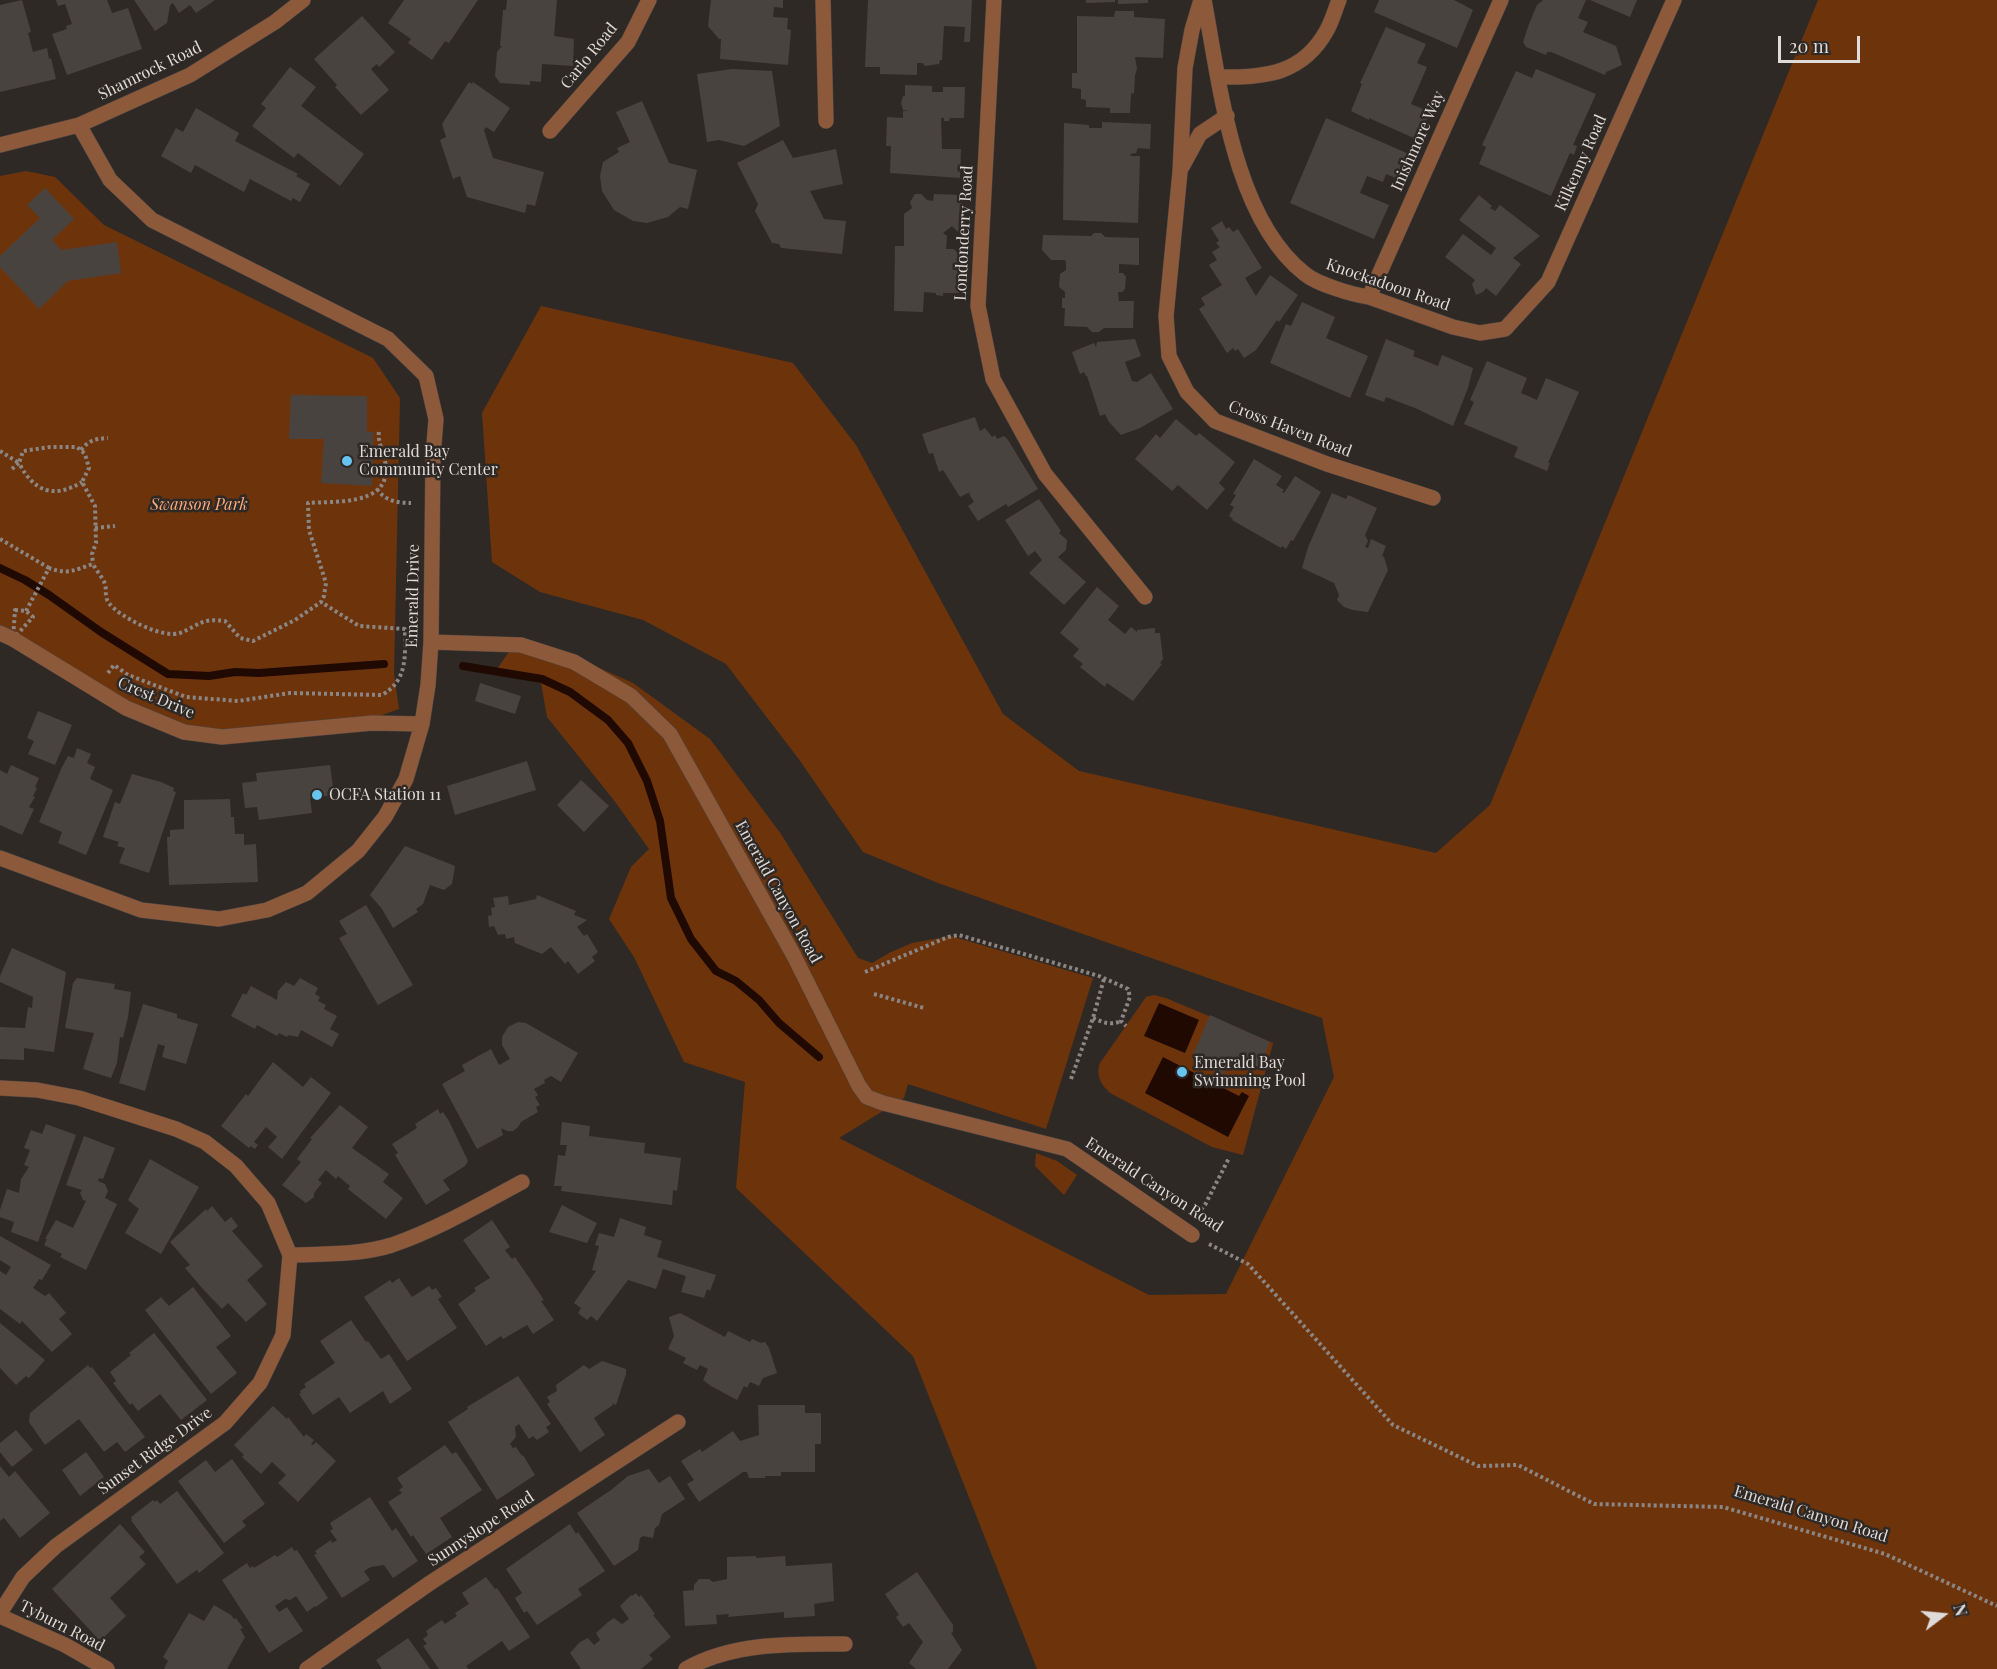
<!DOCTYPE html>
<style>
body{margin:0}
#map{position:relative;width:1997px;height:1669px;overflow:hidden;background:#2f2926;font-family:"Playfair Display",serif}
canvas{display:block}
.north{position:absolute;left:1913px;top:1585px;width:60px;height:60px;-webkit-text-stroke:4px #2f2926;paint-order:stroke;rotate:74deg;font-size:16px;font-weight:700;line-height:24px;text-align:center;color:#dfdbd9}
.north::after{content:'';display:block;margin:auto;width:21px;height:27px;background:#dfdbd9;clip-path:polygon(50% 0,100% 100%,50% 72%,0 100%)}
.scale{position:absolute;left:1778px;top:36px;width:82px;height:27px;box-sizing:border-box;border:3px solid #dfdbd9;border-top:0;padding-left:8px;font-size:18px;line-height:21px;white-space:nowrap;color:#dfdbd9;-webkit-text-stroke:4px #2f2926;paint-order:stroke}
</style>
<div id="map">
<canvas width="1997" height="1669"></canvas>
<div class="north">N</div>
<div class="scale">20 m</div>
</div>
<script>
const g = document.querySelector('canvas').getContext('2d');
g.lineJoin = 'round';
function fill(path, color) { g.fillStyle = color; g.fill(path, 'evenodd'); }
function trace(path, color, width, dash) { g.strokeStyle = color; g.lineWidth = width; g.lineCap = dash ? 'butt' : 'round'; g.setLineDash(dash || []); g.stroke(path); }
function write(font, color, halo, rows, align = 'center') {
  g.font = font + ' "Playfair Display",serif'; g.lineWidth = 5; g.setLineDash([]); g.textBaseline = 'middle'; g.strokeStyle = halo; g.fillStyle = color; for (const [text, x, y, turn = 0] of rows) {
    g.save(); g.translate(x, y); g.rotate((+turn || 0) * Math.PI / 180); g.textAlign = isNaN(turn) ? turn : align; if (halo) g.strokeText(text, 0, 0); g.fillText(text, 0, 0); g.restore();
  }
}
fill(new Path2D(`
 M1818,0H1997V1669H1037L913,1356L736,1188L745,1082L684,1062L634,957L609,919L631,867L649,849L613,799L547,717L541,683L495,672L515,643L568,654L633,683L710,739L781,834L858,958L872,963L889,953L912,943L951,936L1093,978L1046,1129L908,1084L904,1098L839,1138L1149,1295L1226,1294L1334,1077L1322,1018L938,883L863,852L798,758L726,664L643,620L540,592L492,562L482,413L541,306L793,363L856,445L1003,714L1079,771L1436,853L1490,805Z
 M26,171L55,177L104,225L373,358L400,398L394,674L399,709L371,719L224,731L188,725L130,702L95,680L0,626V176Z
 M1154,995L1166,998L1273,1043L1243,1155L1212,1147L1112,1094C1102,1087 1095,1075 1100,1063L1146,997Z
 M1036,1153L1057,1161L1077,1175L1064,1195L1035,1166Z`), '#6d340c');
fill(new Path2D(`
 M1159,1003L1199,1020L1185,1053L1144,1036Z
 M1163,1057L1239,1096L1242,1092L1249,1096L1228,1137L1145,1093Z`), '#200900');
trace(new Path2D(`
 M0,568L25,580L49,595L101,632L168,674L209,676L235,672L259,673L384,664
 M463,666L542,679L570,692L608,720L628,743L647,781L660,821L671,898L691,939L716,971L736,981L759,1000L779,1023L819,1057`), '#200900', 8);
fill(new Path2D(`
 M22,0L31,32L28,33L33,52L47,48L49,59L51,58L56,79L0,92V5Z
 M56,0H107L112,13L128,8L142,49L67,75L52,34L67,29L66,26L72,24L65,4L58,6Z
 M134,0H215L196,13L190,5L179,13L173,3L170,5L167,23L155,31Z
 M404,0H478L449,43L445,41L432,60L408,43L411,39L388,23Z
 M507,0H557L554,36L574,39L573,66L542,64L541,82L530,81V85L500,83L495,76L497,52L502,46H500L503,10H506Z
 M711,0H783V8L774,7L773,17L788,18L787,29L791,30L788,65L720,59L721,39H719L708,26Z
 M868,0H972L970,42H964L965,27L944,26L942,60H940L939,64L925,66L923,63H917V75L880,74V67H865Z
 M1086,0H1115V2L1086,3Z
 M1118,0H1148V3L1118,4Z
 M1379,0H1454L1473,10L1457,48L1374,12Z
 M1543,0H1586L1578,18L1588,22L1583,32L1616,46L1622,65L1606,72L1605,75L1551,52H1547L1546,55L1526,47L1523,42L1529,24L1537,5Z
 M1590,0H1637L1630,17Z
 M1115,11H1134V17L1165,19L1163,58L1135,57L1137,69L1135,75L1134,93L1131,94L1130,113H1110V108L1086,107V100L1081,99V89L1072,88V73H1077V16L1114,17Z
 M362,16L395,52L379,67L377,64L371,69L389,90L361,115L335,87L337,85L314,59Z
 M1386,27L1426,44L1417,63L1427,67L1411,104L1430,112L1418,140L1369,118V120L1351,111L1362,84L1360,83Z
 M290,67L316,87L301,106L364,154L340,186L298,153L294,158L252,126L266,108L261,104Z
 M732,69L772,71L780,126L744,146L719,140L707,142L697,74Z
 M1536,69L1596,94L1573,145L1577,146L1574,155L1570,153L1551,196L1479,164L1486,147L1482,145L1516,71L1532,78Z
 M469,82L472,84L473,82L510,108L494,132L486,127L484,130L493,158L544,172L535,206L527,204L525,213L467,197L460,176L453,179L440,140L446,137L442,124Z
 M905,85L932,86V92H943V87H965L964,118H950L949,121H944V118H941L942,149H961L960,178L890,173L891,146H886L887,117L903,118V111L909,110H903L901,103L903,96H905Z
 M642,101L669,163L697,170L688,209L680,207L668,217L647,223L633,221L614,210L602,191L600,176L603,162L619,152L617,148L630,142L616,112Z
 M196,108L239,133L235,141L298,174L296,176L310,184L300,202L293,198L291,201L250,179L244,192L195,165L191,173L161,156L176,128L183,132Z
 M1326,118L1409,154L1398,179L1386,174L1383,182L1367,176L1360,193L1389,205L1374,239L1290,203Z
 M1102,122L1151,124L1150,149L1138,148L1136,153L1130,154L1131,156H1140L1138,223L1063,220L1064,123L1089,125V128H1102Z
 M783,140L793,158L836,149L843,184L810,191L824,219L846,221L842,254L781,248L779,244L772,243L755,211L758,204L737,163Z
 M45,188L74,219L52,240L62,250L117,242L121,273L68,281L39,309L0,267V256L40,218L27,205Z
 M915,194H921L927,200L933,201L934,194L962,195L960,234L952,226L943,233L947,236L946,249H954L960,256V261L957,266L959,268V293H943V296L936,295V293L924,292L923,312L894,311L895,246H904V214L912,208L910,202Z
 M1479,195L1492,206L1490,208L1495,211L1500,205L1540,236L1513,258L1521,264L1496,296L1486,288L1483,292L1476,295L1472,284L1475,280L1445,257L1463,234L1491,255L1496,248L1459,220Z
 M1222,221L1226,229L1229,227L1233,232L1238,229L1262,268L1245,278L1256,296L1270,275L1298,295L1279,322L1277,320L1256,350L1244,358L1238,349L1235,351L1233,348L1227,353L1199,309L1205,305L1201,298L1222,285L1209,265L1217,260L1212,252L1220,247L1216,243L1219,241L1211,228Z
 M1094,233H1101L1105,237L1139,238V265L1119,264V273H1123L1126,277L1125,289L1122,292H1118L1119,301H1134L1133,328H1104L1099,332H1092L1087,327L1064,326L1065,308H1062V298H1065V292L1059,287L1060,274L1066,270V263L1065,260H1051L1042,250L1043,235L1091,236Z
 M1302,302L1335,317L1326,338L1368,356L1350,398L1270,363L1286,324L1291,326Z
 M1135,339L1141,356L1125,362L1132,381L1137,382L1151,373L1173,409L1140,428L1121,435L1109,422L1105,414L1100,416L1087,376H1086L1084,372L1080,374L1072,352L1094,343L1096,347L1097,342Z
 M1386,339L1415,351L1413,356L1438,366L1442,355L1473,368L1468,388L1453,426L1415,408L1386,397L1384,402L1365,395Z
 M1487,361L1527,378L1521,393L1537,400L1546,378L1579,392L1548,463H1550L1547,471L1514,457L1518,447L1464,424L1474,402L1470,400Z
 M291,395L367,396V432H373L372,486L321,483L324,439H289Z
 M975,417L980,431L985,428L992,437L995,435L997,439L1004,436L1008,440L1038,489L1008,507L1006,504L978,521L968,506L974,502L969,494L970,492L960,497L943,470L939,472L933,453L929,454L922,434Z
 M1176,419L1196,436L1199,433L1235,462L1219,483L1225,489L1207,510L1178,485L1172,491L1135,459L1156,434L1160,438Z
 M1254,459L1282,476L1276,485L1284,490L1282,492L1284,493L1295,476L1321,492L1293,541L1291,540L1286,549L1282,546L1281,548L1232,520L1233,519L1229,516L1234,507L1230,505L1236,495L1233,494Z
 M1332,493L1346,499L1348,495L1377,508L1365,535L1368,541L1365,547L1368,548L1371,539L1386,546L1382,556L1384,557L1388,570L1368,612L1353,610L1344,607L1337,600L1339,595L1334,583L1302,568L1308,547Z
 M1039,499L1061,531L1059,533L1067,540L1066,550L1058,557L1086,582L1064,605L1029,573L1042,560L1035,551L1028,556L1005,520Z
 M1097,587L1119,606L1108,620L1125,634L1131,627L1137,632V630L1155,628V633H1160L1163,659L1160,663L1162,664L1133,701L1107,683L1105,687L1080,667L1083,664L1073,656L1079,649L1060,633Z
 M480,683L521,696L515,714L475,701Z
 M38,711L72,725L55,765L28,754L34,741L27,738Z
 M77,748L91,754L87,763L95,767L90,779L113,790L86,855L58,843L62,832L39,822L61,769L68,756L74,758Z
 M527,761L536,790L455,815L447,786Z
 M11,765L39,778L35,787L37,788L33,796L35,797L29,807L34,809L22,835L0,825V770L7,774Z
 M330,765L334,795L310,798L312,813L259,820L257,807L245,808L242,783L257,781L256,773Z
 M132,774L161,782L174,788L173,791L176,792L149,873L119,863L125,848L117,846L119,842L103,837L115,802L120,804Z
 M581,780L609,806L584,832L557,805Z
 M230,799L231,817H234L235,834H244V845L256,844L258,882L169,885L167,837H170V830L184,829V800Z
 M405,846L455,866L452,884L444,890L430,885L423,904L416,909L418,912L393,928L382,909L370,895Z
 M537,895L576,911L574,915L587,920L577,927L584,936L587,934L598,952L592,957L595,961L578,974L568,961L565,964L551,947L542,954L515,943L514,937L506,939L505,934L498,935L494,926L489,927L488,916L492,915L491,908L495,907L493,898L508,896L509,905L536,899Z
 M366,905L413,985L378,1005L339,938L347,934L339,921Z
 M12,948L66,972L54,1052L24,1048V1060L0,1059V1027L25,1028L28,1007L32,1008L33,997L0,982V976Z
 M77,978L115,984L114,989L131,992L128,1017L123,1038L120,1037L117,1063L111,1078L83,1069L94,1033L65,1028L73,983Z
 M300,978L318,988L315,994L320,997L318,1001L326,1005L324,1009L337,1016L330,1029L339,1034L332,1047L301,1030L298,1037L288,1035L287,1037L279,1033L277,1036L257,1025L255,1029L231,1016L243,993L246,995L251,986L277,1000L278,991L286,982L294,986Z
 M143,1004L177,1014V1018L198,1024L186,1064L162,1057L165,1046L158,1044L145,1091L119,1083Z
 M1210,1015L1270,1042L1258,1071L1230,1058L1223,1075L1205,1067L1207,1061L1193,1055Z
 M518,1022L526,1023L578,1053L561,1082L551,1076L544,1080L545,1083L534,1089L538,1095L535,1097L540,1105L536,1107L538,1112L521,1122L518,1127L513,1131H507L501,1128L503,1135L477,1149L442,1084L465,1071L462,1065L491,1049L499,1065L510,1059L502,1045V1037L508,1027Z
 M273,1062L303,1087L311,1077L331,1093L282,1159L268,1147L277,1137L266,1127L254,1142L258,1145L255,1149L251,1146L249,1148L221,1126L246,1094L248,1096Z
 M340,1105L368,1127L352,1148L389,1174L383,1182L403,1198L386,1219L348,1189L350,1186L338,1176L336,1179L326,1170L318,1180L322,1183L314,1193V1197L306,1203L282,1185L301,1162L297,1159L312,1139L310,1138Z
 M438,1109L440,1114L443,1112L449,1121L468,1161L465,1166L443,1180L450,1190L426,1205L395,1155L398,1153L392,1144L417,1128L415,1124Z
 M562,1122L590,1126L589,1136L645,1143L644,1153L681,1158L677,1191L673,1190L672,1205L561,1191L562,1186H554L558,1155L565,1156L567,1145H560Z
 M46,1124L76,1135L38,1242L11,1232L14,1222L0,1217V1210L7,1189L19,1193L21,1179L29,1167L24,1165L30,1150L24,1148L31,1130L42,1134Z
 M84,1136L115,1148L103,1179L99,1178L98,1181L105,1184L108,1191L105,1198L117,1204L86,1270L60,1257L62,1254L44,1245L47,1239H45L56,1220L73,1228L86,1201L83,1200L80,1193L82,1190L66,1185Z
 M150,1159L199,1187L161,1254L125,1233L139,1209L128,1200Z
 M562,1205L597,1223L587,1243L549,1232Z
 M212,1206L225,1222L231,1217L238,1226L232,1231L263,1266L247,1280L267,1304L246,1322L228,1303L222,1309L202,1288L185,1268L190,1265L170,1242L206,1209L207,1211Z
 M620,1218L646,1227L644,1235L662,1241L657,1257L716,1275L710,1291L707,1289L704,1298L681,1292L686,1276L663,1269L656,1289L628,1280L597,1321L591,1316L587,1320L578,1313L581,1308L574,1303L596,1271L592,1270L599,1246L595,1245L599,1233L614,1237Z
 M492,1220L510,1247L505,1250L512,1259L515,1257L544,1300L541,1301L554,1320L533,1334L527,1325L503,1339L501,1336L486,1346L458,1304L476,1291L474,1288L490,1278L463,1240Z
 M0,1236L51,1265L42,1280L39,1279L33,1288L45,1296L49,1293L66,1313L59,1319L72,1334L52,1352L22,1321L20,1324L0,1309V1271L6,1275L11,1267L0,1260Z
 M399,1278L412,1297L429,1286L432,1290L436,1288L442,1297L438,1299L457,1328L407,1361L364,1297L390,1280L392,1283Z
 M193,1287L231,1336L216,1347L237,1373L211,1394L145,1310L161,1297L169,1306Z
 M680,1313L725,1337L728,1331L750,1342L752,1339L761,1343L765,1342L769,1348L777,1373L763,1378L759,1386L750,1382L747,1388L744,1386L737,1400L711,1386L703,1380L708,1369L700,1365L697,1370L683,1363L686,1358L668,1349L674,1336L669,1317Z
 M351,1320L366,1342L368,1341L381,1359L389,1354L412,1389L390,1404L383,1391L350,1413L339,1397L313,1415L299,1394L301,1393L300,1391L306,1387L304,1384L335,1363L320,1341Z
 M0,1323L45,1360L29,1378L26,1376L16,1385L0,1368Z
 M154,1333L207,1400L181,1420L160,1394L138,1411L132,1403L130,1405L113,1383L116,1381L110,1372L131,1355L129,1353Z
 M602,1361L626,1369V1374L616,1405L612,1403L613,1405L594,1418L605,1435L580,1452L547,1404L550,1402L547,1397L557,1391L556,1385L584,1365L589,1369Z
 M88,1365L90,1368L92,1367L145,1437L125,1452L117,1442L104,1452L79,1419L45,1445L29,1422L30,1413Z
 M518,1376L551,1424L546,1427L549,1432L537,1440L533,1436L529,1439L519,1424L515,1427L516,1437L510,1444L513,1448L516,1447L522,1456L523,1455L535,1475L497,1500L448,1422L468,1409L467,1407Z
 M758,1405H805V1413H821V1444H815V1472H781V1476H765V1478H749L747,1472H743L699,1502L687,1484L694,1480L681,1461L700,1449L702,1452L733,1431L740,1441L759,1435Z
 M273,1406L287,1419L288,1417L304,1437L306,1434L314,1440L311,1444L313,1445L316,1442L336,1461L298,1502L278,1483L286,1475L272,1462L261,1474L242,1457L244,1455L234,1445Z
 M16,1430L33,1450L12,1467L0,1452V1443Z
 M445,1445L452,1454L456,1452L482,1490L440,1518L452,1537L426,1554L413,1535L411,1537L388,1502L402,1493L399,1490L403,1487L397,1478Z
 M86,1452L104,1477L80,1496L62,1470Z
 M232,1459L265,1504L242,1521L246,1526L224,1543L178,1481L206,1460L215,1472Z
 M0,1466L9,1477L15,1471L50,1513L20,1538L4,1518L0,1521Z
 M649,1469L659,1483L670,1476L685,1499L662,1514L659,1525L655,1528L653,1538L643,1536L640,1538L638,1550L614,1566L577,1513L611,1490L628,1476Z
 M177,1491L224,1553L199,1573L197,1570L177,1584L131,1520L132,1519L131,1517L153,1500L155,1502L157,1500L160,1504Z
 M370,1497L392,1531L396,1528L418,1561L393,1578L384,1565L371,1567L364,1571L370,1580L342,1598L314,1555L317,1554L315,1551L331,1540L332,1543L337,1540L330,1531L333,1529L330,1523Z
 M120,1524L145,1552L139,1557L146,1564L110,1598L126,1616L100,1641L52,1589Z
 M570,1524L576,1534L578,1532L605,1571L578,1589L582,1595L537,1625L527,1611L524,1613L515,1598L522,1593L506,1569Z
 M292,1547L294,1551L297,1550L328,1598L316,1607L315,1606L307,1612L296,1596L290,1600L285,1599L275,1606L279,1612L287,1607L303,1631L269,1653L222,1580L247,1563L250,1568L253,1566L254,1568L275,1555L277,1557Z
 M756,1556V1558L785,1556L786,1566L832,1563L834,1601L814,1604L815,1616L784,1618V1612L728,1617L729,1614L716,1615L717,1624L685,1626L683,1591L694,1590V1585L699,1579H709L713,1582L727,1579V1557Z
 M917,1572L953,1625V1632L951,1633L962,1650L948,1669H916L909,1663L923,1642L909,1623L903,1627L896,1617L899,1615L885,1594Z
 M486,1577L495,1589L497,1588L530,1637L509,1651L502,1641L466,1666L469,1669H439L423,1646L427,1644L423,1639L428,1635L426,1631L442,1620L445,1624L457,1616L455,1613L469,1604L462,1593Z
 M636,1593L639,1597L641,1595L655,1614L653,1615L671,1637L649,1655L653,1659L641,1669H581L570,1653L580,1642L588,1638L594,1645L600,1640L596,1633L608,1622L614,1618L622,1624L629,1619L620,1606L631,1595L632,1596Z
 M214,1605L231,1615L234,1619L236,1618L243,1628L240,1629L245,1637L227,1669H164L168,1661L163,1657L189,1613L204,1621Z
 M408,1638L430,1669H382L376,1660Z`), '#494340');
const minor = new Path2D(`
 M823,0L826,121
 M994,0L978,306L993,379L1045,474L1145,597
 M1201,0L1192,30L1185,68L1180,172L1166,316L1169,356L1187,392L1215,421L1327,464L1433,498
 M1204,0C1220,84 1233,218 1305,274C1317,284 1353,295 1369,297L1453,327L1480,333L1505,329L1548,282L1674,0
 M1219,77C1265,78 1303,74 1327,30C1332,21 1335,10 1339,0
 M550,131L628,42L649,0
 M0,145L79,125L190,75L275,22L303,0
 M1182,167L1200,134L1227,116
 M1369,297L1501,0
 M0,633L13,639L126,708L184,732L222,737L372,723L422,724
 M431,642L521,645L574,662L631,696L670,734L793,954L859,1086L867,1097L883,1103L1067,1149L1192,1235
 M0,858L141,910L219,919L267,910L307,893L358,851L385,817L406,779L422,724L428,685L431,642L433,457L436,419L426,376L388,339L152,220L110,180L79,125
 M0,1088L37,1090L79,1098L176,1129L205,1142L236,1166L268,1203L290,1255C324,1254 360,1255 392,1245C436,1230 481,1204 522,1182
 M0,1613L23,1577L56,1546L225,1423L260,1383L283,1335L290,1255
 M0,1616L65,1645L107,1669
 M307,1669L430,1583L678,1422
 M686,1669C733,1642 792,1644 845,1644`);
trace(minor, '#4b4543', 16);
trace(new Path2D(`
 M81,450C89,440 95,439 108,438
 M0,451L19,463L23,451L50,447H77L85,454L89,468L82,482L95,506L96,543L92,554L93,564
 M383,455L414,456
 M12,469L19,463C34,492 54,499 82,482
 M377,489C385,501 398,503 411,503
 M95,528L115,526
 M0,539L49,568
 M15,610L26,611L33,617L13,639Z
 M26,611L49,568C69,575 74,570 93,564C96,570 103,578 105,584C107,591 104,597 109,603C119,617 163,639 180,633C200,625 200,618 225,621L240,638L253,641L295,620L321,602L324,596L326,583L309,530L308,503C333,501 387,506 386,469C386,456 377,444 379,431
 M108,673L114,665L128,675L186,697L238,701L290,693L382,695C408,680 405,656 405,629L359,626L321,602
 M865,972L948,937L959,935L1099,976L1128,989L1130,997L1121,1021L1126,1026
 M874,994L924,1008
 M1093,1018C1102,1022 1111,1026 1121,1021
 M1071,1079L1093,1018L1104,979
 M1197,1214L1205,1205L1229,1158
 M1209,1244L1248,1264L1393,1425L1478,1466L1518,1465L1594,1504L1723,1507L1885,1554L1997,1606`), '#8b8683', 4, [3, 3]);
trace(minor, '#8c593b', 15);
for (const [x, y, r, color] of [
 [347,461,6,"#67c4ef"],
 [317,795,6,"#67c4ef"],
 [1182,1072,6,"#67c4ef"]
]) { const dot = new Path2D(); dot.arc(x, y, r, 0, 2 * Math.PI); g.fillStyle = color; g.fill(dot); trace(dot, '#2f2926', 2); }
write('16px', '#dfdbd9', '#2f2926', [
 ["Carlo Road",589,56,-51],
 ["Shamrock Road",150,71,-26],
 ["Inishmore Way",1418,141,-66],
 ["Kilkenny Road",1581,163,-66],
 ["Londonderry Road",964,233,-87],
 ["Knockadoon Road",1388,285,19],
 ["Cross Haven Road",1290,429,21],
 ["Emerald Drive",413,596,-89],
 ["Crest Drive",156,698,23],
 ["Emerald Canyon Road",778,892,61],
 ["Emerald Canyon Road",1154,1185,33],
 ["Sunset Ridge Drive",155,1451,-36],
 ["Emerald Canyon Road",1811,1514,17],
 ["Sunnyslope Road",481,1529,-33],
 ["Tyburn Road",62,1626,27]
]);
write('16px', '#dfdbd9', '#2f2926', [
 ["Emerald Bay",359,452],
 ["Community Center",359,470],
 ["OCFA Station 11",329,795],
 ["Emerald Bay",1194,1063],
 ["Swimming Pool",1194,1081]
], 'left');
write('italic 16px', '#ffab7a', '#2f2926', [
 ["Swanson Park",199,505]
]);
</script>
